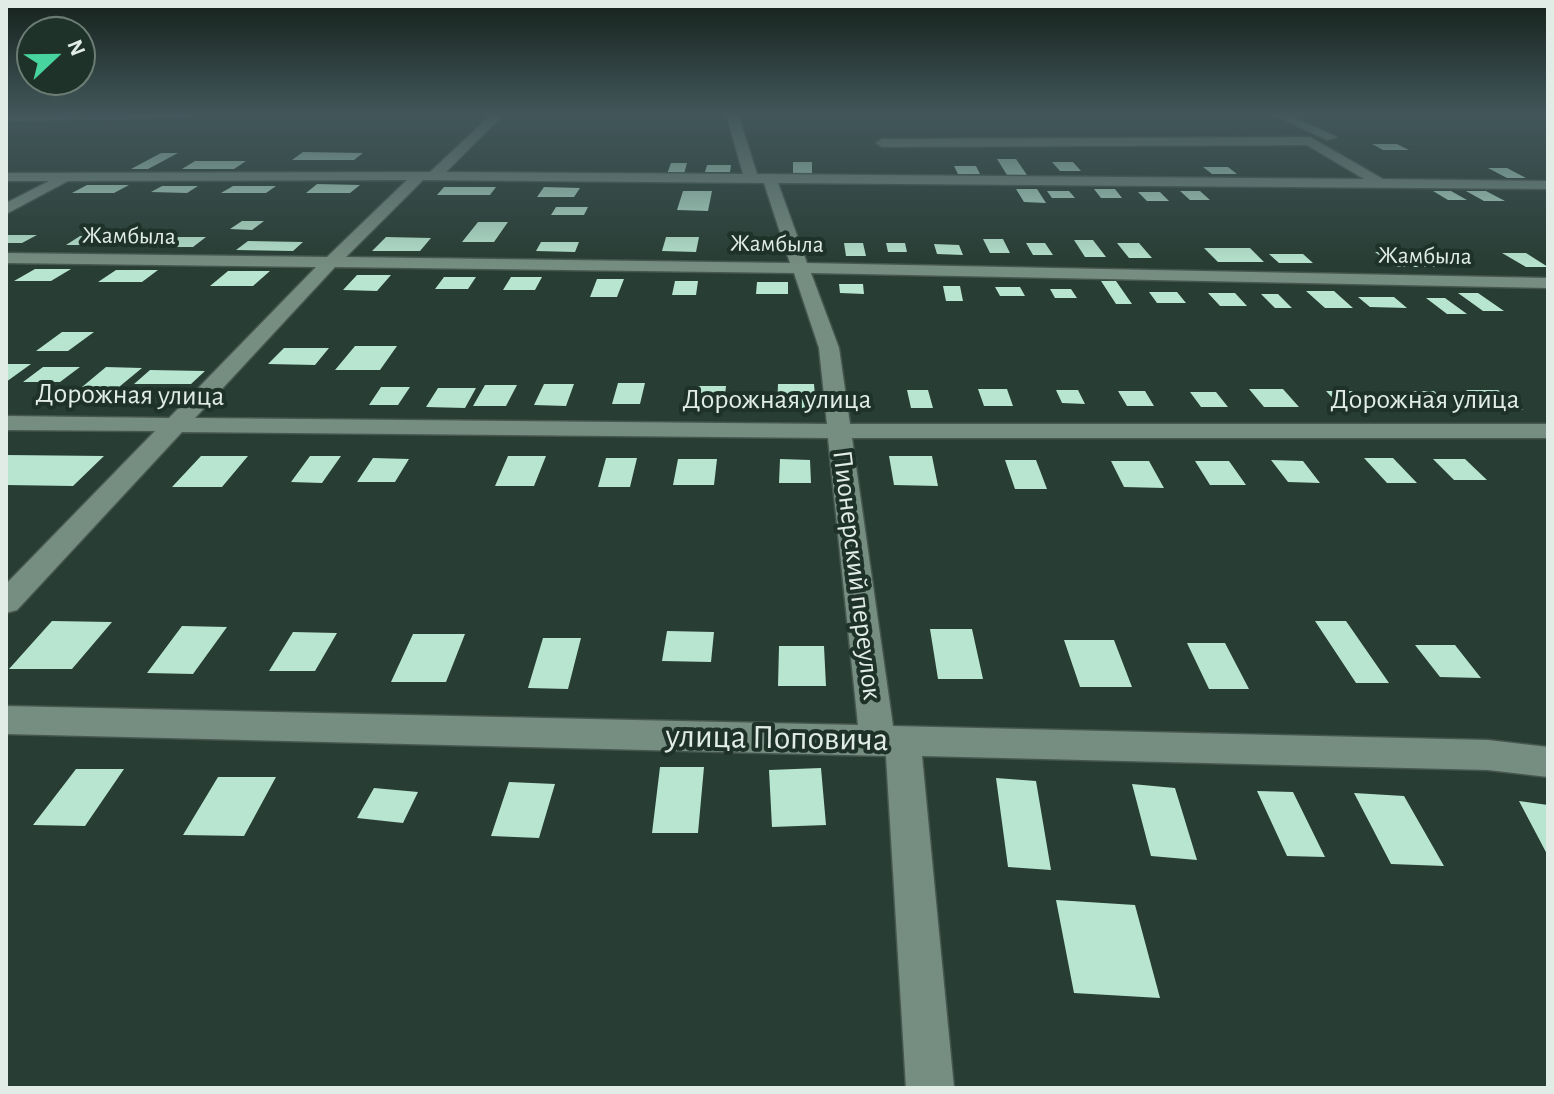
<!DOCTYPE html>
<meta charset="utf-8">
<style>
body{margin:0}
#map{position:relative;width:1554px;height:1094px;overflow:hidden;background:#283d33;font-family:"Alegreya Sans",sans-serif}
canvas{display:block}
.frame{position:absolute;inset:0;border:8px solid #e0ece5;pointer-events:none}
.north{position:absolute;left:16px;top:16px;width:80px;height:80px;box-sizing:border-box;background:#1e3229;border:2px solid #6c7c74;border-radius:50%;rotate:68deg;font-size:22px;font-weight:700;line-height:32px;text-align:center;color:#e0ece5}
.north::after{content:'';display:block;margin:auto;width:28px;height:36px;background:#47d49e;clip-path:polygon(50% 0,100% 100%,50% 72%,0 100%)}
</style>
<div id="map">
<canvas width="1554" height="1094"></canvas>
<div class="frame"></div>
<div class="north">N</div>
</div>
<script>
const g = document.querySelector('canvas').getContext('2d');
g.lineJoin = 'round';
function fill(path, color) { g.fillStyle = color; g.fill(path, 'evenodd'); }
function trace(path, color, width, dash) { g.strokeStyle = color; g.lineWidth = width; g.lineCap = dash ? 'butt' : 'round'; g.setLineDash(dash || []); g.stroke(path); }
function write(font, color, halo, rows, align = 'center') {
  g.font = font + ' "Alegreya Sans",sans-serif'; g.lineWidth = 8; g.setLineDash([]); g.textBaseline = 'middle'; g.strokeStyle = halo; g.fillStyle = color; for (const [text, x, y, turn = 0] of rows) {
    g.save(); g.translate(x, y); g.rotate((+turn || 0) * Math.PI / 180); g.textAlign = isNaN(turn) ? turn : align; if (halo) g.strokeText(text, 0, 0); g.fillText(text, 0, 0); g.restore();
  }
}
fill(new Path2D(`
 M1372,144H1397L1409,150H1383Z
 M303,152L363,153L354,160H292Z
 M161,153H178L148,169H131Z
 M997,159H1016L1027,175H1007Z
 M195,161H246L234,169H182Z
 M793,162H812V174H793Z
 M1052,162H1073L1081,171H1060Z
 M671,163H687L684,174H667Z
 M707,165H731L730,172H705Z
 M954,166H976L980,174H958Z
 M1203,167H1228L1237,174H1212Z
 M1488,168H1507L1526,178H1507Z
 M317,184L360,185L350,193H306Z
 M87,185H129L114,193H72Z
 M162,186H198L187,193L151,192Z
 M233,186H276L266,193H221Z
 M444,187H496L490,195H437Z
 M544,187L580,188L574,197H537Z
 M1016,189H1037L1046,203L1024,202Z
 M1094,189H1115L1122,198H1101Z
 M683,191H712L708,211L677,210Z
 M1047,191H1069L1075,198H1052Z
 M1180,191H1200L1210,200H1190Z
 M1433,191H1451L1467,200H1448Z
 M1466,191H1486L1505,201H1484Z
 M1138,192H1160L1169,201H1147Z
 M556,207H588L584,215H551Z
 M242,221H264L252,230L230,229Z
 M478,222H508L494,242H462Z
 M6,235H37L22,243H6Z
 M80,236L120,237L107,245H66Z
 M162,237H206L193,247H147Z
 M386,237L431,238L420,251H372Z
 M666,237H699L696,252L662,251Z
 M983,239H1003L1010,253H990Z
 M742,240H766V253L741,252Z
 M1074,240H1093L1106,257H1085Z
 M248,241L303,242L293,251L236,250Z
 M541,242H579L575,252L536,251Z
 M844,243H863L866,256H846Z
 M886,243H905L907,252H888Z
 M1026,243H1045L1053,255H1033Z
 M1117,243H1139L1152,258H1129Z
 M934,244L959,245L963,255L937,254Z
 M1204,248H1250L1264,262H1218Z
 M1375,252H1420L1442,267H1395Z
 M1502,253H1526L1548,267H1526Z
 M1269,254H1303L1313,263H1279Z
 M35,269H71L51,281H14Z
 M116,270H158L142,282H98Z
 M228,271H270L253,286H210Z
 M357,275H391L377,291L343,290Z
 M444,277H476L468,289H435Z
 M511,277H542L535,290H503Z
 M597,279H624L617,297H590Z
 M675,281H698L696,295H672Z
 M1101,281H1116L1132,304H1116Z
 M757,282H788V294H756Z
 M839,284H863L864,294L840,293Z
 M943,286H960L963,301H946Z
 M995,287H1020L1025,296H1000Z
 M1050,289H1071L1077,298H1055Z
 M1306,291H1334L1353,308H1325Z
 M1149,292H1177L1186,303H1157Z
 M1208,293H1235L1247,306H1220Z
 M1458,293H1478L1504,311H1483Z
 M1261,294H1278L1292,308H1275Z
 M1358,297H1394L1407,308L1370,307Z
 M1426,298H1445L1467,314H1447Z
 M62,332H94L68,351H36Z
 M355,346H397L380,370H335Z
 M284,348H329L315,365L268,364Z
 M6,364H31L6,382Z
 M43,367H80L60,382H23Z
 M106,367L142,368L119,387H82Z
 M150,370L205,371L191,384H134Z
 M618,383H645L640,404H612Z
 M544,384H574L566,406L534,405Z
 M778,384H814L816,408H777Z
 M485,385H517L506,406H473Z
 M695,386H726L724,405H692Z
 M381,387H410L398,405H369Z
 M438,388H476L465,408L426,407Z
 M978,389H1007L1013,406H984Z
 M1249,389H1283L1299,407H1264Z
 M907,390H928L933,408H911Z
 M1056,390H1078L1085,404L1062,403Z
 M1466,390H1498L1523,410H1490Z
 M1118,391H1145L1154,406H1127Z
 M1326,391H1352L1372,411H1345Z
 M1407,391H1434L1450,406H1423Z
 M1190,392H1216L1228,407H1201Z
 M6,455L104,456L73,486L6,485Z
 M201,456H248L222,487H172Z
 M310,456H341L322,483L291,482Z
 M508,456H546L534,486H495Z
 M889,456H932L938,486L894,485Z
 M373,458L409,459L395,482H357Z
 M606,458H637L630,487H598Z
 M1364,458H1393L1417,483H1387Z
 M678,459H717L714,485H673Z
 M780,459L810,460L811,483H779Z
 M1433,459H1465L1487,480H1454Z
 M1005,460H1036L1047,489H1015Z
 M1271,460L1303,461L1320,483L1288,482Z
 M1111,461H1149L1164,488L1124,487Z
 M1195,461H1229L1246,485H1210Z
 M52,621L112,622L72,669H9Z
 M1315,621H1346L1389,683H1356Z
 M182,626L227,627L193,674L147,673Z
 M930,629H972L983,679H938Z
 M667,631L714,632L711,662L662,661Z
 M293,632L337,633L315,671H269Z
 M413,634H465L446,682H391Z
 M543,638H581L568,689L528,688Z
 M1064,640H1114L1132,687H1080Z
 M1187,643H1225L1249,689H1209Z
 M1415,645H1455L1481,678L1440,677Z
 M779,646H824L826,686H778Z
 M660,767H704L698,833H652Z
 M821,768L826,825L772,827L769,770Z
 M76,769H124L85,826L33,825Z
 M218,777H276L244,836L183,835Z
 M996,778L1036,781L1051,870L1008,867Z
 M509,782L555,784L539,838L491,836Z
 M1132,784L1175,788L1197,860L1151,856Z
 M374,788L418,792L403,823L357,818Z
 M1257,791L1293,792L1325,857L1287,856Z
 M1354,793L1404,796L1444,866L1391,864Z
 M1519,801L1548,805V856Z
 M1056,900L1135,905L1160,998L1074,993Z`), '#b8e5cf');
const minor = new Path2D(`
 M197,114L191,117L6,121V115Z
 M492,114H504L446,172L743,174L726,114H738L757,174L1364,179L1307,145L882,147L876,143L882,139L1310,137L1383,179L1548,181V189L778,183L807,263L1548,278V288L811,273L839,348L850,424H1548V438H852L893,726L1488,740L1548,747V777L1488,770L922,756L954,1088H906L886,756L6,734V706L858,725L828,438L182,432L17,610L6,613V584L155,431L6,430V416L169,418L316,267L6,263V253L327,257L407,180L68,181L6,214V203L49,181H6V173L430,172ZM423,180L764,183L790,263L346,257ZM335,267L794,273L819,348L827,424L195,418Z
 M1271,114H1286L1337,137L1327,140Z`);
trace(minor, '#465750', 3);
fill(minor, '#768d81');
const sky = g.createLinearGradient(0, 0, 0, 267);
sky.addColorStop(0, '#16221c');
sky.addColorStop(0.43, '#42575b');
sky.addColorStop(1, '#42575b00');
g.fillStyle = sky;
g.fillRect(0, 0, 1554, 267);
write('24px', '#e0ece5', '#1e3229', [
 ["Жамбыла",129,236,1],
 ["Жамбыла",777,244,1],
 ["Жамбыла",1425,256,1]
]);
write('28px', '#e0ece5', '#1e3229', [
 ["Дорожная улица",130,395,1],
 ["Дорожная улица",777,400],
 ["Дорожная улица",1425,400],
 ["Пионерский переулок",857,575,83]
]);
write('34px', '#e0ece5', '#1e3229', [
 ["улица Поповича",777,738,1]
]);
</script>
